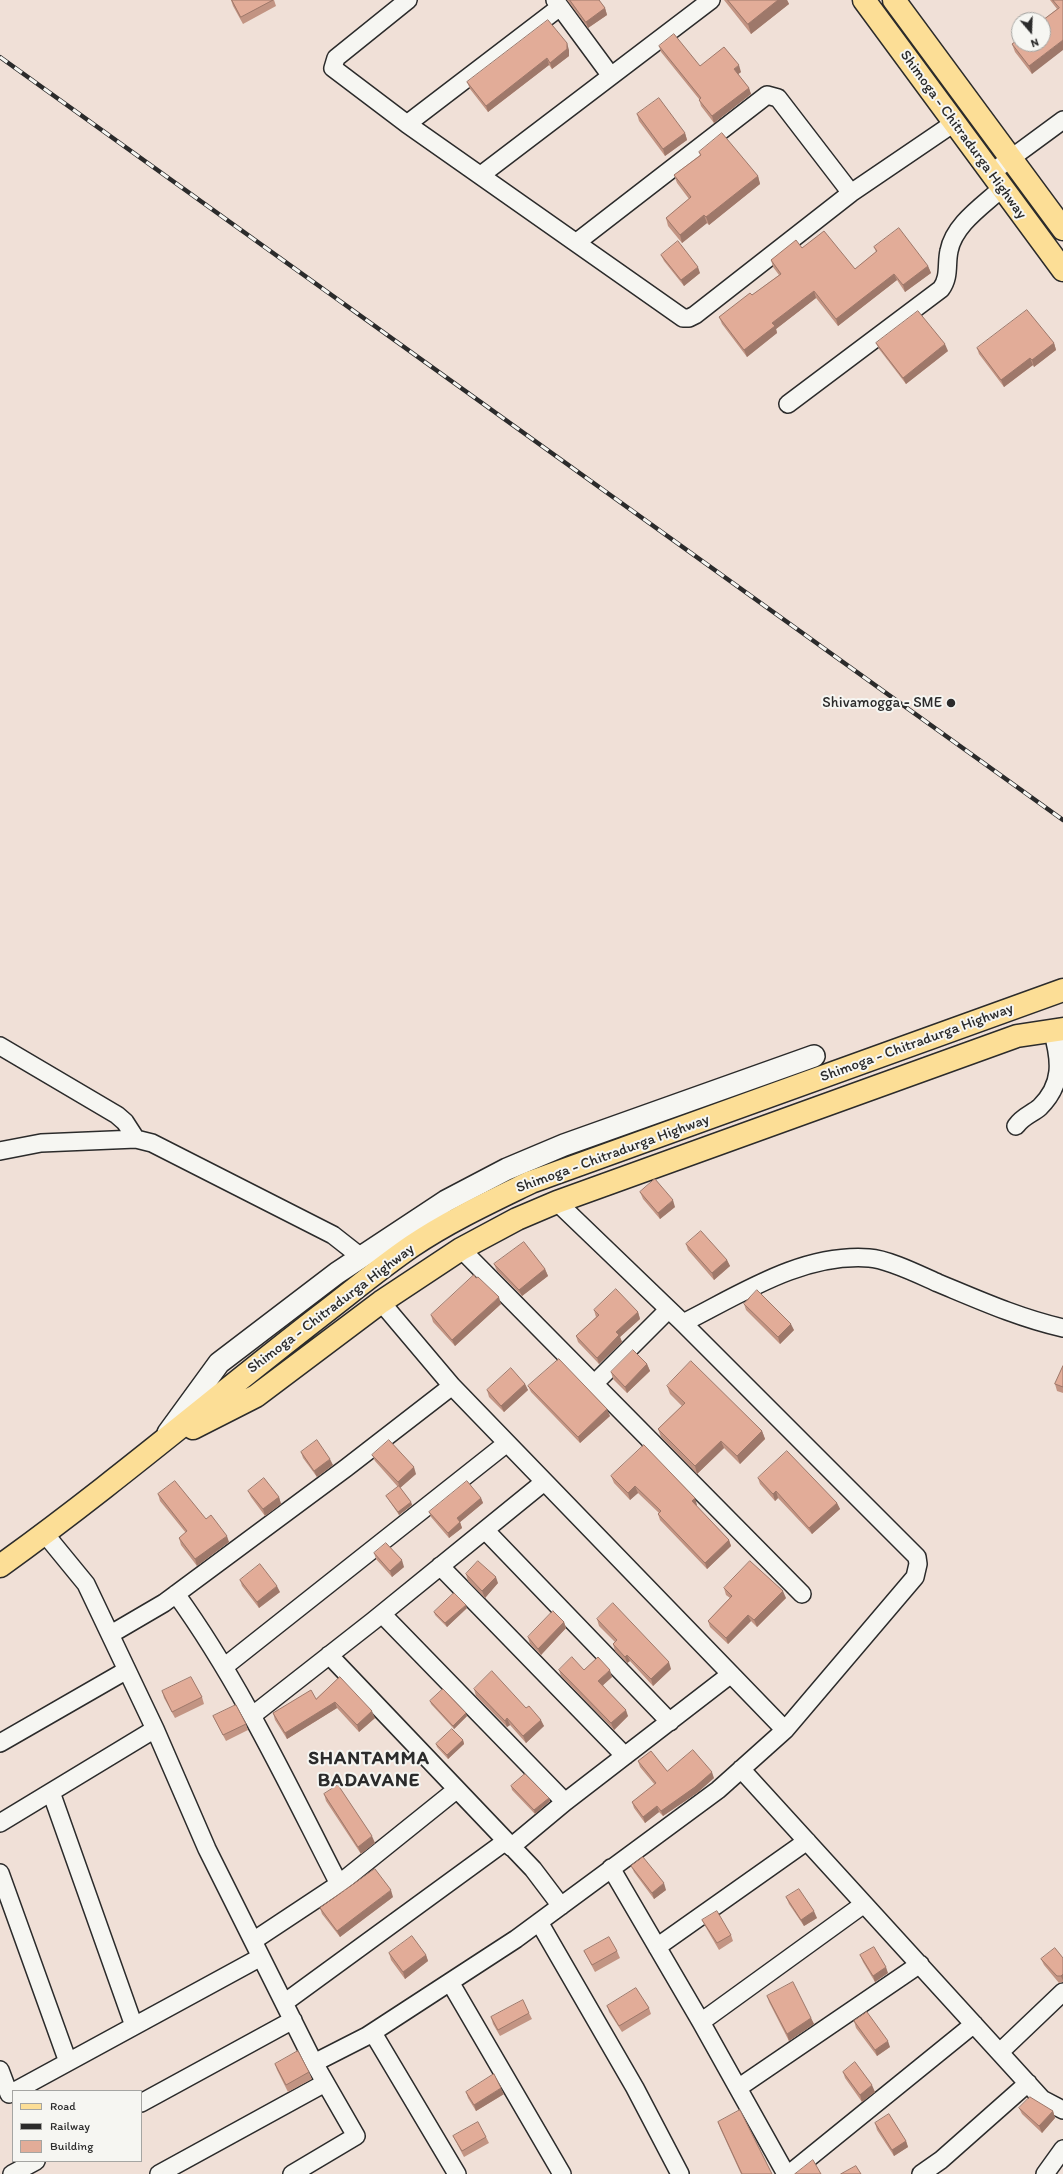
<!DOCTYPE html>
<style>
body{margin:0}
#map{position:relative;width:1063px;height:2174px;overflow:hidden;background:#f0e0d7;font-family:Itim,sans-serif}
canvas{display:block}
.legend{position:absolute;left:12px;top:2090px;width:130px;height:72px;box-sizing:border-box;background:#f6f6f2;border:1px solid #a5a5a2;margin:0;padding:5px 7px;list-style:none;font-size:12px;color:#2b2b2b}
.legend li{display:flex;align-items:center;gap:8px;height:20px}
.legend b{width:20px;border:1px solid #a5a5a2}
.north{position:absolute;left:1011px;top:12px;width:40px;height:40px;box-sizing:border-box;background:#f6f6f2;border:1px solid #a5a5a2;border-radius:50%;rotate:161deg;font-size:11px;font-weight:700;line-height:16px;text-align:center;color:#2b2b2b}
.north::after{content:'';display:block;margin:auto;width:14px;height:18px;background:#2b2b2b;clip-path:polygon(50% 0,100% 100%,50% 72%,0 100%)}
</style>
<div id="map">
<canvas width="1063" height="2174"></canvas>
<ul class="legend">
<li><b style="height:5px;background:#fcde96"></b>Road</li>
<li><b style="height:5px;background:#2b2b2b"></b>Railway</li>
<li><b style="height:11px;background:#e2ac98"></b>Building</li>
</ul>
<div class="north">N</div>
</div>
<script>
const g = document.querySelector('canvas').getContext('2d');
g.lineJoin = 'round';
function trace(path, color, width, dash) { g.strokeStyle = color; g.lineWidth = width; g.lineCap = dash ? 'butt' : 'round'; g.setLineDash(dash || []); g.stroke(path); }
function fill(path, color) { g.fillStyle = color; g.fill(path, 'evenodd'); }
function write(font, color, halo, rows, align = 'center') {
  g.font = font + ' Itim,sans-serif'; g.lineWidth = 4; g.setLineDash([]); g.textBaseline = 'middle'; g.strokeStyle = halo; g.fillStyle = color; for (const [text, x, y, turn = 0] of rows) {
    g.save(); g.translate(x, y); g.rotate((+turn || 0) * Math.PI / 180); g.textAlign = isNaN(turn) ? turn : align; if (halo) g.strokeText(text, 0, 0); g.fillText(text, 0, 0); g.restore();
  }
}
const minor = new Path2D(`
 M408,0L336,58L333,68L407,124L683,318H689L695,315L851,193L954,123
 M555,0L611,76
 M407,124L560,7
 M991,173L1063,120
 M481,175L711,0
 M577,242L767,95L778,98L851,193
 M788,404L941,289C950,277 946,264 949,251C954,224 984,205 1002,188
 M0,1046L117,1115L125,1122L136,1139
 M1016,1126C1023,1116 1032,1114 1040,1107C1063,1084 1061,1061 1052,1030
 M0,1151L41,1143L136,1139L152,1143L333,1235L361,1257
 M461,1249L802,1594
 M381,1302L452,1386L785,1730
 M683,1323C741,1294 802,1253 869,1258C888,1259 920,1275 938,1283C979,1300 1019,1318 1063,1328
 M594,1384L668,1310
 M485,1530L670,1722
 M45,1534L86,1584L155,1729L207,1849L314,2063L356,2136L292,2174
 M440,1566L625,1756
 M176,1594C241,1684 288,1785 339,1884
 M382,1614L565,1802
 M111,1634L164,1603L346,1468L452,1386
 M329,1655L533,1869L561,1906
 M224,1667L507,1443
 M253,1715L373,1621L544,1482
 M0,1743L127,1670
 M741,1769L1042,2099L1063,2110
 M51,1792L134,2026
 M0,1823L155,1729
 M511,1847L565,1802L731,1674
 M611,1868L701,2022L786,2174
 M0,1873L68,2062
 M539,1922L635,2088L680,2174
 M253,1941L339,1884L456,1790
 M657,1947L807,1841
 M450,1982L562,2174
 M284,2003L506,1841
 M701,2022L864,1904
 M373,2033L457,2174
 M1000,2052L1063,1992
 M314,2063L367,2036L516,1939L718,1790L785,1730L915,1577L918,1564L917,1557L683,1323L557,1202
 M0,2070L9,2094
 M738,2088L920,1964
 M15,2091L261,1957
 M141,2103L293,2020
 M12,2174L36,2161
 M159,2174L325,2083
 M789,2174L974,2024
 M921,2174L941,2160L1028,2083
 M1045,2174L1063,2149`);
const tertiary = new Path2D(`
 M168,1433L219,1363L337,1273L446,1201L507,1169L564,1145L814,1056`);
const primary = new Path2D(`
 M864,0L1063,270
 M894,0L1063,229
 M193,1428L256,1396L381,1302L461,1249L517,1219L557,1202L1017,1036L1063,1029
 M0,1566C110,1487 213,1399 320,1316C350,1293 380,1268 412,1246C449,1221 490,1202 531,1182L1063,990`);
trace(minor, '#2b2b2b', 20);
trace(tertiary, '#2b2b2b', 24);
trace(primary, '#2b2b2b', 25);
trace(minor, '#f6f6f2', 17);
trace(tertiary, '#f6f6f2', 21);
trace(primary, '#fcde96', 22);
const rail = new Path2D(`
 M0,57L1063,820`);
trace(rail, '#2b2b2b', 4.5);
trace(rail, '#f6f6f2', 3, [9]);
fill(new Path2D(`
 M231,0H274L276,6L243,24L233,6Z
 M567,0H599L605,8L607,15L588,28Z
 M724,0H787L789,4L751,34Z
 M1050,0H1063L1032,74L1015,52L1012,44L1057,9Z
 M659,46L700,66L741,72L738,74L749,88L751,94L714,123L701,106L699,99L661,52Z
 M569,50V56L552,69L549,65L488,112L470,89L467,82Z
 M637,114L685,133L687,140L665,156L639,121Z
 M699,152L758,176L760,184L709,225L707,223L682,243L668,226L666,218L689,199L677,183L674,175L700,155Z
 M874,247L928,266L931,273L905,292L897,280L838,326L816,298L776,329L777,333L747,357L722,324L719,317L752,295L779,275L773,267L771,260L802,248L855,269L876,252Z
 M661,255L700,273L684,286L664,261Z
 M876,343L948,351L906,384L879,349Z
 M1054,343L1056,350L1034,367L1033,365L1004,387L979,354L977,348Z
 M640,1192L675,1207L660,1219L643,1199Z
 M686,1244L727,1260L730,1266L714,1280L688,1250Z
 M494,1264L545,1269L548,1276L522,1296L497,1271Z
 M501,1304L455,1346L433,1322L431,1315Z
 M744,1304L794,1330L780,1344L746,1310Z
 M594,1310L638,1312L640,1319L620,1337L622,1342L599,1364L578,1342L576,1336L596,1317Z
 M647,1364L650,1371L627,1393L613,1379L611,1372Z
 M1063,1366V1393L1057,1391L1055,1384Z
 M525,1384L528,1390L504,1412L489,1397L487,1390Z
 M528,1386L610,1416L580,1443L531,1392Z
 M667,1386L762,1431L765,1439L740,1464L724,1448L697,1474L661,1437L658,1429L682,1406L670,1394Z
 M301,1452L333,1465L317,1477L303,1458Z
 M372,1455L416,1474L400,1488L411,1502L412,1505L399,1515L388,1499L386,1496L398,1487L375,1461Z
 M611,1476L697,1505L696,1506L729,1540L731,1546L707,1569L660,1520L658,1514L659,1513L638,1493L630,1500L614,1483Z
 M758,1478L837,1503L840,1509L812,1534L778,1498L775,1501L760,1484Z
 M248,1491L279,1497L281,1504L265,1516L251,1497Z
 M158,1494L206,1519L229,1542L197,1566L181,1545L179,1538L186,1533L160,1501Z
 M481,1498L483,1503L460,1522L462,1528L449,1538L431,1517L429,1512Z
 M374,1553L404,1567L392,1577L376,1559Z
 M466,1574L498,1583L485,1598L468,1581Z
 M240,1580L280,1592L259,1608L242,1586Z
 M724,1588L786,1598L757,1627L751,1621L728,1644L710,1627L708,1621L730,1598L726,1595Z
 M467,1608L447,1627L435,1615L434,1612Z
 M597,1619L671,1669L653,1686L630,1661L627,1663L615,1651L613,1644L615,1642L599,1626Z
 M564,1622L566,1628L541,1655L530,1644L528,1637Z
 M559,1670H584L612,1677L603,1685L628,1716L614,1730L561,1676Z
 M340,1677L375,1718L359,1732L337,1708L287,1739L275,1720L273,1713L316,1699Z
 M474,1689L526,1708L544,1726L526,1743L510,1725L507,1727L476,1696Z
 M162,1691L202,1697L204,1704L175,1718L164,1698Z
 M430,1701L467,1716L454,1729L431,1704Z
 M213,1716L246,1724L248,1730L226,1741L216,1722Z
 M463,1740L464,1744L448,1759L437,1747L436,1744Z
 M638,1761L667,1771L714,1778L697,1793L663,1816L659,1812L645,1823L634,1808L632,1802L655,1785L640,1767Z
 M511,1786L549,1798L550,1801L535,1814L512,1790Z
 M324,1794L375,1843L361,1854L326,1801Z
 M631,1866L666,1890L654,1899L634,1872Z
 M393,1897L340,1937L322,1914L320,1908Z
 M786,1897L817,1918L804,1926L789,1904Z
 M702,1920L731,1935L733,1941L719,1950L705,1926Z
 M584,1951H617L620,1958L595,1972L587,1957Z
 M389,1953L426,1955L428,1961L405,1979L391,1960Z
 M860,1955L888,1973L875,1982L863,1962Z
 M1063,1958V1982L1059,1983L1044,1965L1041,1959Z
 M767,1996L811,2018L814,2024L789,2041L769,2002Z
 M607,2006L649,2008L651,2014L622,2032L609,2012Z
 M529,2013L532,2019L500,2036L493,2024L491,2017Z
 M854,2021L890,2047L877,2056L856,2028Z
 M275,2064L309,2072L312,2079L288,2092L277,2070Z
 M843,2072L875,2092L862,2102L845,2078Z
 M466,2092L504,2094L476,2111L468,2098Z
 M1019,2108L1053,2111L1055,2118L1042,2133L1022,2114Z
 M718,2122L772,2174H741L720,2128Z
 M875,2123L906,2141L908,2147L894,2156L877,2130Z
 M453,2136L486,2137L489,2143L464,2157L456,2142Z`), '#c29483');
fill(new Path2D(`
 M778,0H787L789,4L751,34L748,24Z
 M605,8L607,15L588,28L586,22Z
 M1063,40V50L1032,74L1029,66Z
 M567,43L569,50V56L552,69L550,63Z
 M547,58L549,65L488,112L486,106Z
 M739,65L741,72L737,75L734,69Z
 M749,88L751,94L714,123L712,116Z
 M685,133L687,140L665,156L663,149Z
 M758,176L760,184L709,225L706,217Z
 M704,215L707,223L682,243L680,235Z
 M928,266L931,273L905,292L903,285Z
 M698,267L700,273L684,286L681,280Z
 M894,274L897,280L838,326L836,319Z
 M814,291L816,298L776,329L777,333L747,357L744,350L772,323Z
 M1054,343L1056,350L1034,367L1032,360Z
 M945,344L948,351L906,384L903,378Z
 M1030,358L1033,365L1004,387L1001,380Z
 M673,1200L675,1207L660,1219L658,1213Z
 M727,1260L730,1266L714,1280L712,1273Z
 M545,1269L548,1276L522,1296L519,1290Z
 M499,1297L501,1304L455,1346L452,1340Z
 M638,1312L640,1319L620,1337L622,1342L599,1364L597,1358L616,1332Z
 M791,1324L794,1330L780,1344L778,1337Z
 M647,1364L650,1371L627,1393L625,1387Z
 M525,1384L528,1390L504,1412L501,1406Z
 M607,1409L610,1416L580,1443L578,1437Z
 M762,1431L765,1439L740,1464L737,1456Z
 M721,1441L724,1448L697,1474L695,1466Z
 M330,1459L333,1465L317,1477L314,1471Z
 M414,1467L416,1474L400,1488L398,1482Z
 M635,1486L638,1493L630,1500L628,1493Z
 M776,1491L778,1498L775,1501L773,1494Z
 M279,1497L281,1504L265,1516L263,1509Z
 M481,1498L483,1503L459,1523L457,1518Z
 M695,1498L697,1505L694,1508L692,1501Z
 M411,1502L412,1505L399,1515L398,1512Z
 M837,1503L840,1509L812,1534L809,1528Z
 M460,1522L462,1528L449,1538L448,1533Z
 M227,1536L229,1542L197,1566L195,1559Z
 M729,1540L731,1546L707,1569L705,1563Z
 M402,1560L404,1567L392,1577L390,1571Z
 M496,1577L498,1583L485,1598L482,1591Z
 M277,1586L280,1592L259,1608L257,1602Z
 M783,1591L786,1598L757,1627L754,1620Z
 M466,1605L467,1608L447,1627L445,1623Z
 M748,1615L751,1621L728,1644L726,1638Z
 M564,1622L566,1628L541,1655L538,1649Z
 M627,1655L630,1661L627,1663L625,1657Z
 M669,1662L671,1669L653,1686L651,1679Z
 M610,1670L612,1677L601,1687L598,1681Z
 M335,1702L337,1708L287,1739L285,1733Z
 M626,1710L628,1716L614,1730L611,1723Z
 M372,1711L375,1718L359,1732L357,1725Z
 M466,1713L467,1716L454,1729L453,1726Z
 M507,1718L510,1725L507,1727L505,1721Z
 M541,1720L544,1726L526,1743L523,1736Z
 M463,1740L464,1744L448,1759L447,1755Z
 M712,1772L714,1778L697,1793L663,1816L661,1811Z
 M549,1798L550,1801L535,1814L534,1810Z
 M657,1806L659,1812L645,1823L643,1817Z
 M372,1836L375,1843L361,1854L358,1847Z
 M664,1883L666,1890L654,1899L652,1893Z
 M391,1890L393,1897L340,1937L337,1931Z
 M814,1911L817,1918L804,1926L801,1920Z
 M426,1955L428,1961L405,1979L403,1972Z
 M886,1967L888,1973L875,1982L873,1976Z
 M1063,1974V1981L1061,1976Z
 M811,2018L814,2024L789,2041L787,2034Z
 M888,2041L890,2047L877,2056L875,2050Z
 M872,2085L875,2092L862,2102L860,2095Z
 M501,2088L504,2094L476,2111L474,2105Z
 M1053,2111L1055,2118L1042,2133L1039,2126Z
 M906,2141L908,2147L894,2156L892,2150Z`), '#9e786a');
const building = new Path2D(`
 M232,0H273L241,17Z
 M570,0H599L605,8L586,22Z
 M728,0H778L748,24Z
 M1053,0H1063V40L1029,66L1012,44L1019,39V44H1043V20L1059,8Z
 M548,20L567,43V49L550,63L547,58L486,106L467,82Z
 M674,34L700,66L724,47L739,65L734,69L749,88L712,116L699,100L701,98L659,46Z
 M659,98L685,133L663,149L637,114Z
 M722,133L758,176L706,217L704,215L680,235L666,218L691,197L674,175L701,155L699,152Z
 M899,228L928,266L903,285L894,274L836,319L814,291L772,323L775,326L744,350L719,317L750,293L752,295L781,274L771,260L796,240L802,248L824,231L855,269L877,251L874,247Z
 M678,241L698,267L681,280L661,255Z
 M1027,310L1054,343L1032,360L1030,358L1001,380L977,348Z
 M918,311L945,344L903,378L876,343Z
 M655,1179L673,1200L658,1213L640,1192Z
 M701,1231L727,1260L712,1273L686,1244Z
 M524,1242L545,1269L519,1290L494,1264Z
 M474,1275L476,1278L478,1277L499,1297L452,1340L431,1315Z
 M616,1289L638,1312L616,1332L619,1335L597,1358L576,1336L599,1315L594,1310Z
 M757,1290L791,1324L778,1337L744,1304Z
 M633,1350L647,1364L625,1387L611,1372Z
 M559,1359L607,1409L578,1437L528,1386Z
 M691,1361L762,1431L737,1456L721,1441L695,1466L658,1429L685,1403L667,1386Z
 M1063,1366V1387L1055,1384Z
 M511,1368L525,1384L501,1406L487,1390Z
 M317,1440L330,1459L314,1471L301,1452Z
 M389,1440L414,1467L398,1482L372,1455Z
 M644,1445L695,1498L692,1501L729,1540L705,1563L658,1514L661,1511L635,1486L628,1493L611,1476Z
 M787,1451L837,1503L809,1528L776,1491L773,1494L758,1478Z
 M264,1478L279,1497L263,1509L248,1491Z
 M175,1481L206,1519L211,1515L227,1536L195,1559L179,1538L187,1531L158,1494Z
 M467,1481L481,1498L457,1518L460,1522L448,1533L429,1512Z
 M399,1486L411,1502L398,1512L386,1496Z
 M386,1543L402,1560L390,1571L374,1553Z
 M478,1561L496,1577L482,1591L466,1574Z
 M750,1561L783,1591L754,1620L748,1615L726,1638L708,1621L732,1596L724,1588Z
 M260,1564L277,1586L257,1602L240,1580Z
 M454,1593L466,1605L445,1623L434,1612Z
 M613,1603L669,1662L651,1679L627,1655L625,1657L613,1644L617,1640L597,1619Z
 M553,1611L564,1622L538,1649L528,1637Z
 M572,1657L584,1670L598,1657L610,1670L598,1681L626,1710L611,1723L559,1670Z
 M492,1671L526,1708L529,1706L541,1720L523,1736L507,1718L505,1721L474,1689Z
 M191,1677L202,1697L172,1712L162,1691Z
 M340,1677L372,1711L357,1725L335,1702L285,1733L273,1713L311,1690L316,1699Z
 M443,1689L466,1713L453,1726L430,1701Z
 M236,1705L246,1724L223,1735L213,1716Z
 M452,1729L463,1740L447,1755L436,1744Z
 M693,1750L712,1772L695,1787L661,1811L657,1806L643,1817L632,1802L656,1783L638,1761L651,1751L667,1771Z
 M525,1774L549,1798L534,1810L511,1786Z
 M338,1785L372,1836L358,1847L324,1794Z
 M643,1857L664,1883L652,1893L631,1866Z
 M375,1869L391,1890L337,1931L320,1908Z
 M799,1889L814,1911L801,1920L786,1897Z
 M717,1911L731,1935L717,1943L702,1920Z
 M412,1936L426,1955L403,1972L389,1953Z
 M609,1937L617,1951L592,1965L584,1951Z
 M874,1947L886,1967L873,1976L860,1955Z
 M1055,1948L1063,1958V1974L1061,1976H1057L1041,1959Z
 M793,1982L811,2018L787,2034L767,1996Z
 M636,1988L649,2008L619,2026L607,2006Z
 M523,2000L529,2013L498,2030L491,2017Z
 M867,2012L888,2041L875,2050L854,2021Z
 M298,2051L309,2072L286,2085L275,2064Z
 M855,2062L872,2085L860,2095L843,2072Z
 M494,2074L501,2088L474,2105L466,2092Z
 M1030,2097L1053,2111L1039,2126L1019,2108Z
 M740,2110L772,2174H742L718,2122Z
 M889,2114L906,2141L892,2150L875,2123Z
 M478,2122L486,2137L462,2151L453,2136Z
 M813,2160L821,2174H795Z
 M856,2166L861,2174H841Z`);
fill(building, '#e2ac98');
trace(building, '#9e786a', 1);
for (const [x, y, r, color] of [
 [951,703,5,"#2b2b2b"]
]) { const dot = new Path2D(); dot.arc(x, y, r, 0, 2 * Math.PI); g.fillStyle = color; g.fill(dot); trace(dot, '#f6f6f2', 1.5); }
write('15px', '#2b2b2b', '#f6f6f2', [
 ["Shimoga - Chitradurga Highway",963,135,54],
 ["Shimoga - Chitradurga Highway",917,1043,-20],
 ["Shimoga - Chitradurga Highway",613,1154,-20],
 ["Shimoga - Chitradurga Highway",331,1309,-37]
]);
write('15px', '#2b2b2b', '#f6f6f2', [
 ["Shivamogga - SME",942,703]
], 'right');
g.letterSpacing = '1px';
write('bold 19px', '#2b2b2b', '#f6f6f2', [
 ["SHANTAMMA",369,1759],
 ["BADAVANE",369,1781]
]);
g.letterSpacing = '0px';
</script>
